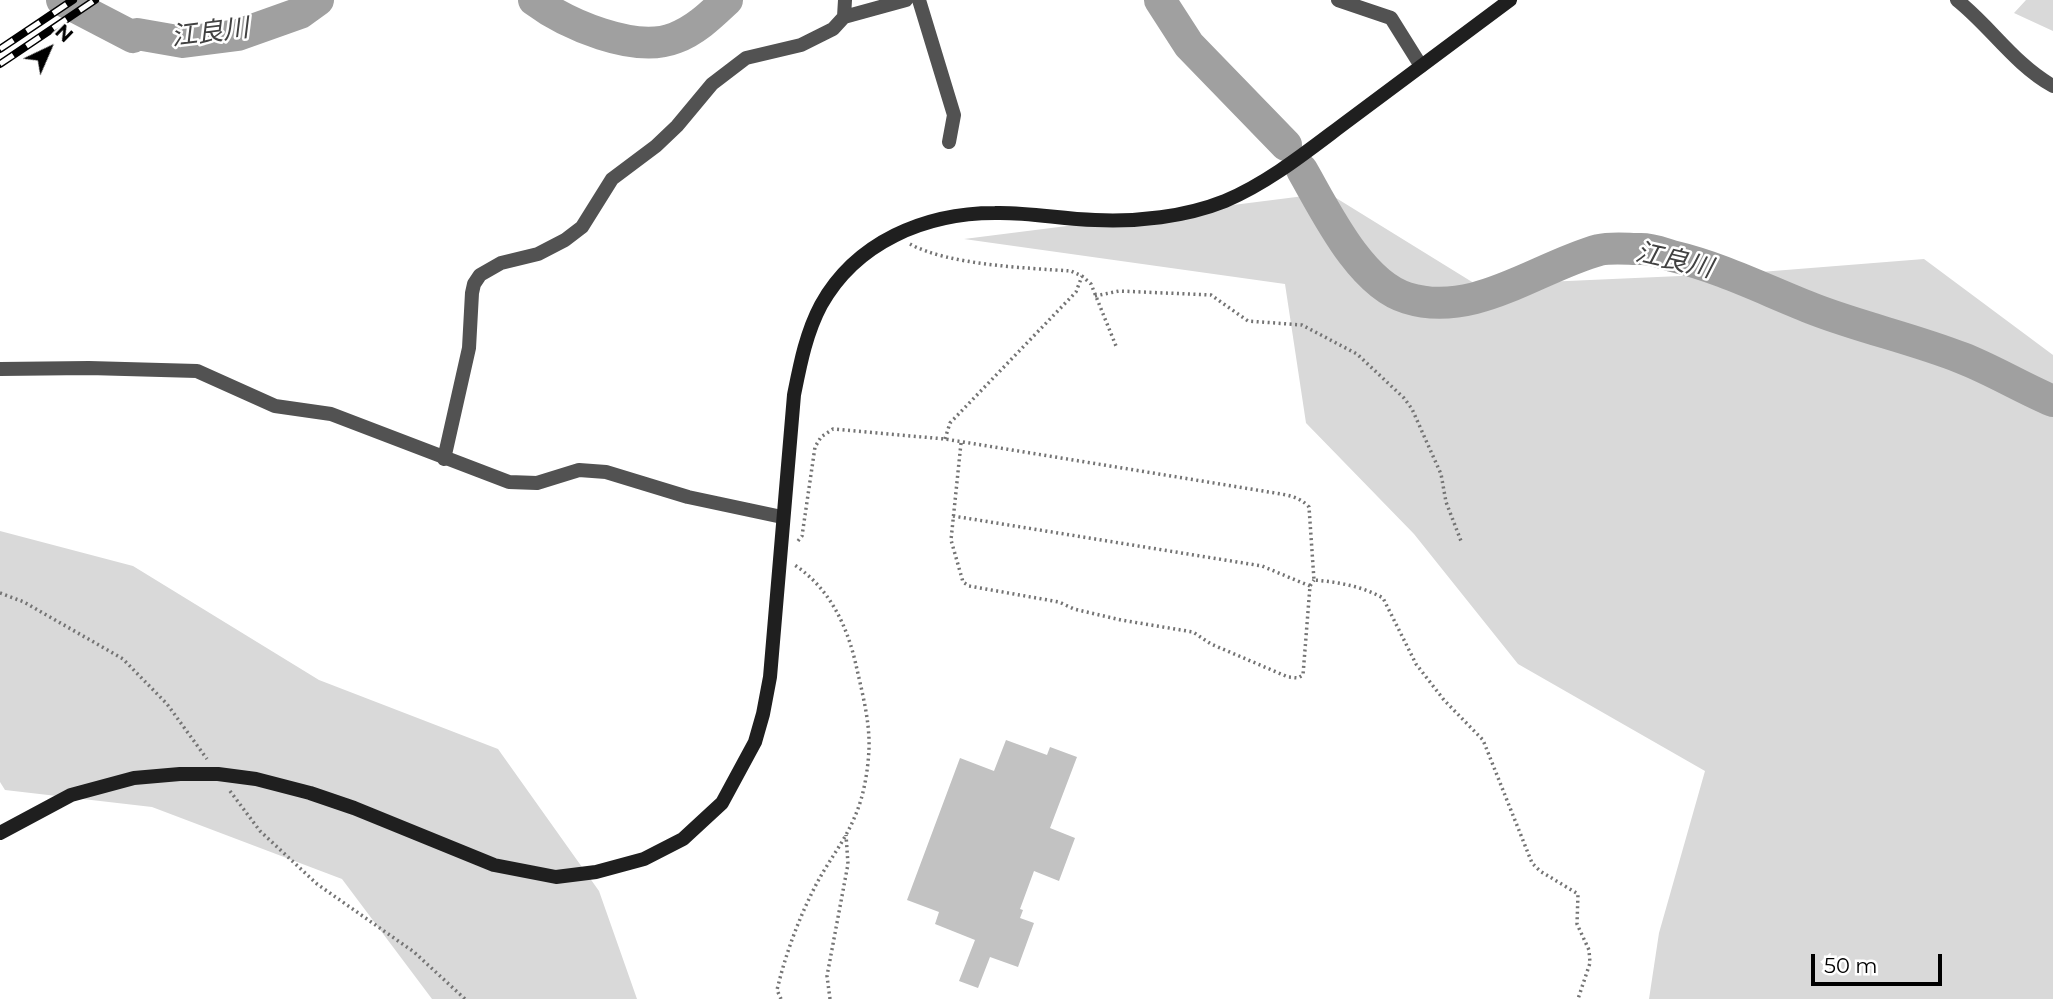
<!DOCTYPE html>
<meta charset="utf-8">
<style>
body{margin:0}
#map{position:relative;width:2053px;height:999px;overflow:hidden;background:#fff;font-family:Montserrat,sans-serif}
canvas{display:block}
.north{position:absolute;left:14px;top:14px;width:70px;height:70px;-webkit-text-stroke:5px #fff;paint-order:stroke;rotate:44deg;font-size:19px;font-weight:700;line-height:28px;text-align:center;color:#000}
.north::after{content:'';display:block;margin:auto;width:24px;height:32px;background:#000;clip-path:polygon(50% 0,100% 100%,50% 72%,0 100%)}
.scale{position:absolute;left:1811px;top:954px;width:131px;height:32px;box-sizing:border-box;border:4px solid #000;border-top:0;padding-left:9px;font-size:21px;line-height:24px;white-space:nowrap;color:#000;-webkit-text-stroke:5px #fff;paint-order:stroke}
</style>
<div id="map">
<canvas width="2053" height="999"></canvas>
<div class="north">N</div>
<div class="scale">50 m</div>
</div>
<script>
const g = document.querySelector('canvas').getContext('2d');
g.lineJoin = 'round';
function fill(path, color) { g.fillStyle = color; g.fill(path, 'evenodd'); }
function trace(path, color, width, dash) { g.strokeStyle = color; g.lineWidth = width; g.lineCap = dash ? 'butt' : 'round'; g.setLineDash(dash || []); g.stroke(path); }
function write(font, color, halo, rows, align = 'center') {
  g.font = font + ' Montserrat,"Noto Sans JP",sans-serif'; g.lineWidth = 5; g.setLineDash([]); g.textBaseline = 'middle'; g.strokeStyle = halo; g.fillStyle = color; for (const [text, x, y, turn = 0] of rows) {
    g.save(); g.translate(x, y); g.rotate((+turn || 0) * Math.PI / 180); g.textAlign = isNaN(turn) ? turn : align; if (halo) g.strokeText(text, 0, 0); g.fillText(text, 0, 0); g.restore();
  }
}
fill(new Path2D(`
 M2026,0H2053V31L2014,13Z
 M1328,193L1477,285L1748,273L1924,259L2053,355V999H1649L1659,933L1705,771L1518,664L1414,534L1306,423L1285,284L964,239Z
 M0,531L133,566L319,680L498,749L599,891L637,999H432L342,879L152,807L5,790L0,782Z`), '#d9d9d9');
trace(new Path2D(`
 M62,0L133,37L137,34L183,42L238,35L300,13L318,0
 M534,0C566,24 635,54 675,38C696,30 711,15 727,0
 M1160,0L1189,45L1286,145
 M1302,170C1325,210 1360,284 1407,298C1474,319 1537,267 1599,250C1611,247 1628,249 1641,249C1652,249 1662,253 1672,256C1723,268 1767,291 1816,310C1863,328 1914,339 1962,358C1993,370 2022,388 2053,401`), '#a0a0a0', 32);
fill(new Path2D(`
 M1006,740L1047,755L1050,747L1077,757L1050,828L1075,838L1059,881L1034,871L1020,909L1023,910L1020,918L1034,923L1018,967L990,957L978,988L959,981L975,940L935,924L939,912L907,900L960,758L994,771Z`), '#c2c2c2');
trace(new Path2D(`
 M910,244C948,265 1027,268 1071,271L1082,276L1091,284L1116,346
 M1095,296L1119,291L1211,295L1248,321L1302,325L1357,354L1404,398L1412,409L1441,474L1446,502L1461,541
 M945,439L950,423L1076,292L1082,276
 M961,443L951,540L963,582L969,586L1059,602L1074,609L1121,620L1193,632L1211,644L1288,677L1298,678L1303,675L1310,586L1314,580
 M953,516L1262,566L1310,586
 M798,541L802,536L815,447L821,437L833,429L945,439L1275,493C1288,495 1300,497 1309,507L1314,580C1337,582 1362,586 1383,598L1416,664L1444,700L1483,740L1532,863L1540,871L1578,894L1577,924L1589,950L1590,963L1578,999
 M0,593L24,602L123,659L167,704L207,759
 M230,791L260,831L317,884L414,952L465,999
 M781,999L777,990C786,952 800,915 818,881C830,859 846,839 855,816C864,796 868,770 869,749C870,721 862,692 856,665C847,625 829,587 793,564
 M830,999L827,976L848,864L846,835`), '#747474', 3.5, [2, 3.5]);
trace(new Path2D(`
 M919,0L954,115L949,142
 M1338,0L1391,18L1421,66
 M1957,0C1991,27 2014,64 2053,86
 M844,17L906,0
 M0,369L89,368L197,371L275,406L331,414L509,482L537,483L579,470L606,472L688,497L782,517
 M444,459L469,348L472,293L474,284L480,275L501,263L538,254L565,240L582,227L612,179L656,146L677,126L712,84L746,58L801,45L833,29L844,17L845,0`), '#525252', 14);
trace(new Path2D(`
 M0,833L71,795L134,778L180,774H218L256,779L310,793L354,808L494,865L556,877L596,872L644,859L683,839L722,803L755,742L763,714L770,677L794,395C800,365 806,333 821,305C856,242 925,213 995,213C1028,212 1061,219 1095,220C1137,222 1185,217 1225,201C1270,182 1310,149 1349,120C1402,80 1456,40 1510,0`), '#1f1f1f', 14);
const rail = new Path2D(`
 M0,49L73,0
 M0,64L95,0`);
trace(rail, '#000', 8);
trace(rail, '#fff', 5, [16]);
write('italic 26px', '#414141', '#fff', [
 ["江良川",210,33,-7],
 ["江良川",1674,261,13]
]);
</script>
